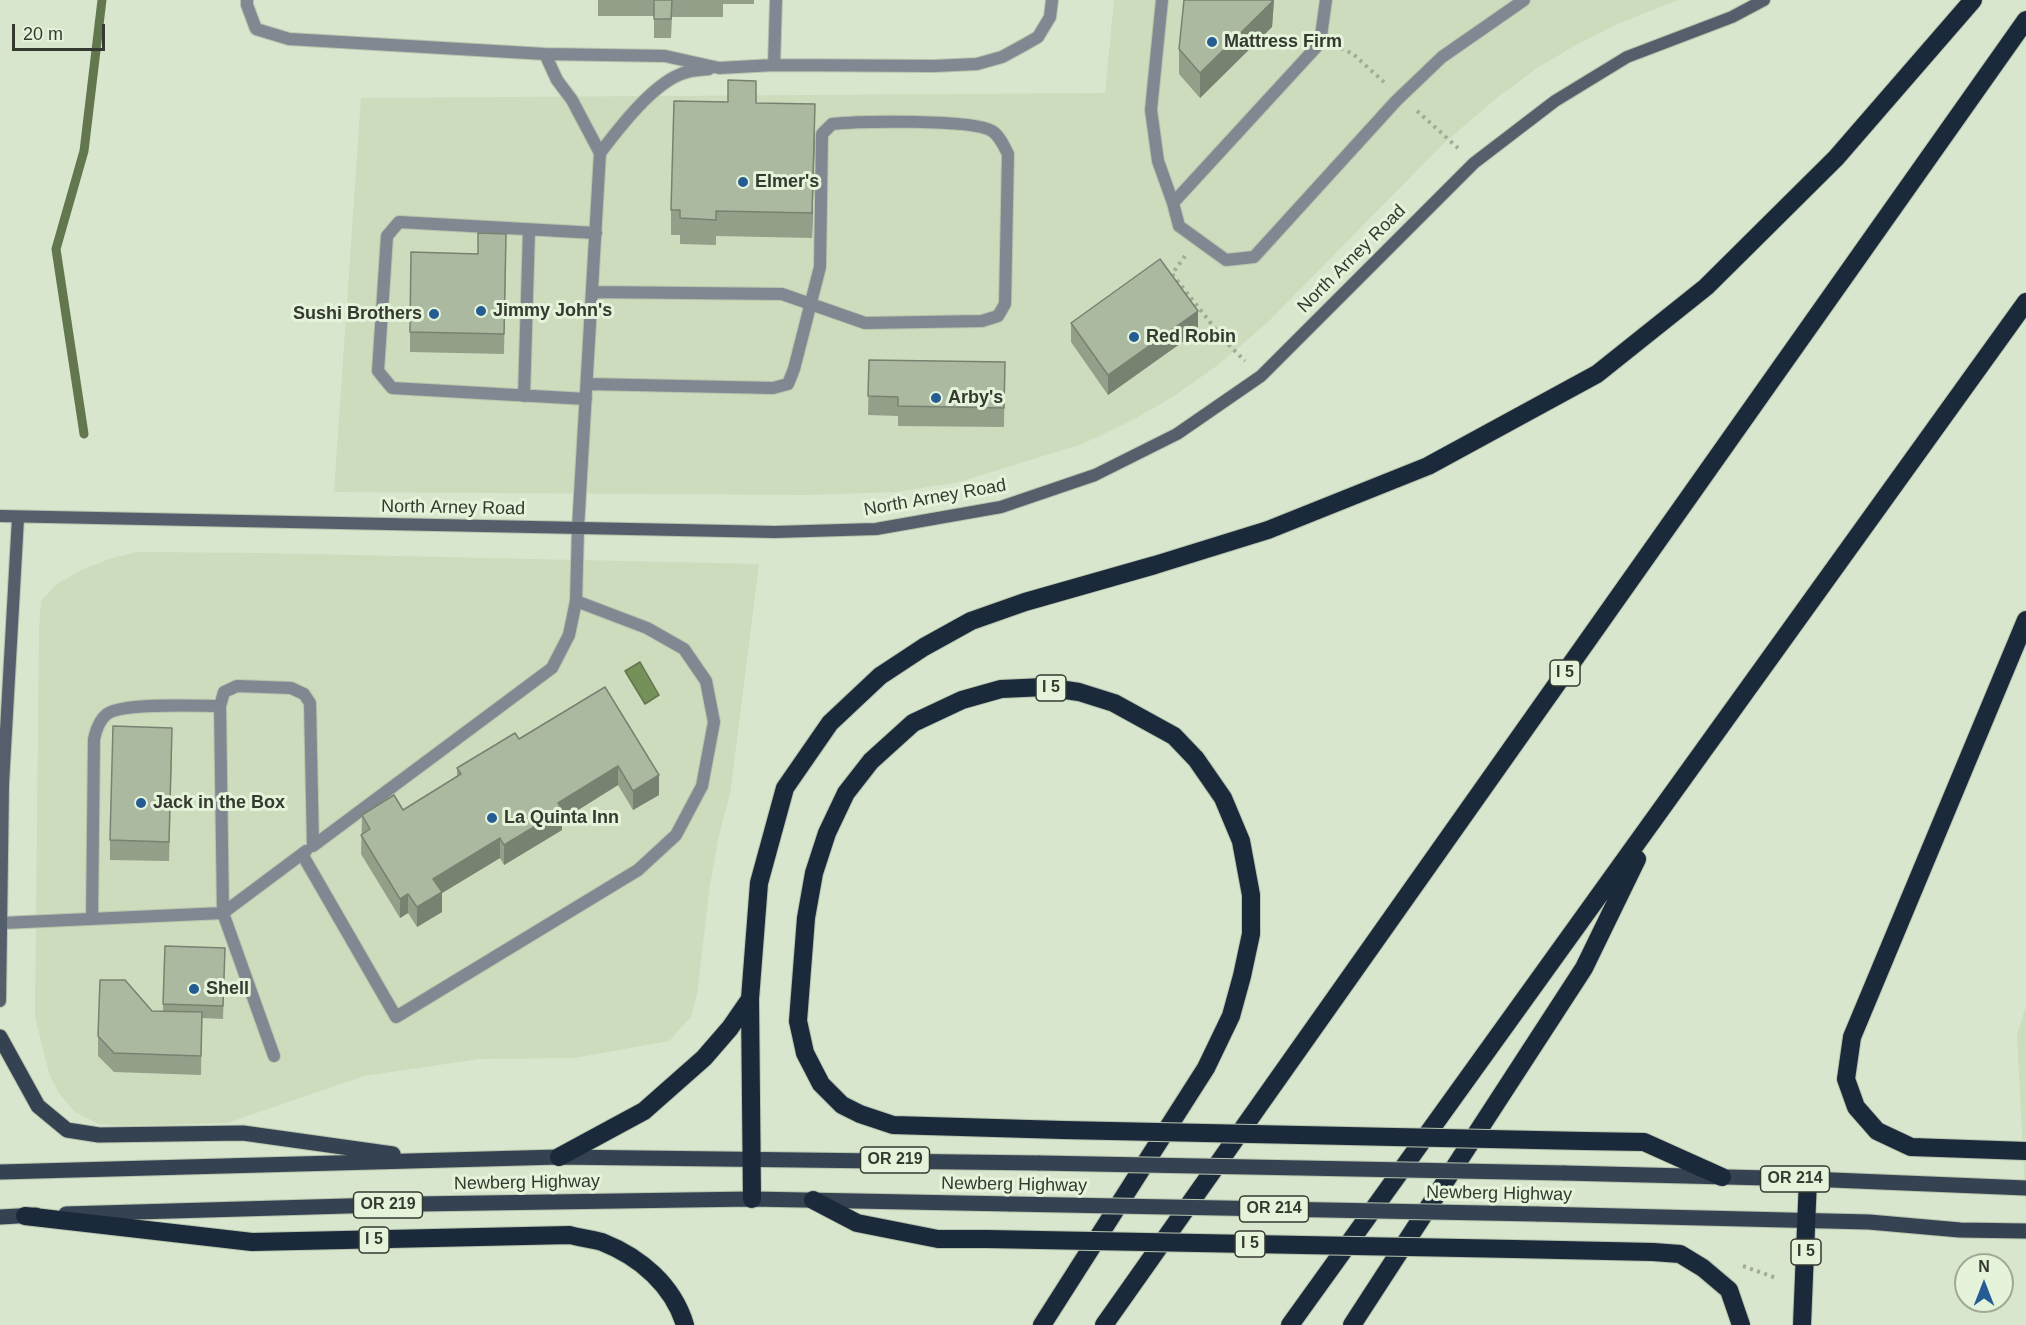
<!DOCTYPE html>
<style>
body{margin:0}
#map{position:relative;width:2026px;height:1325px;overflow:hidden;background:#d8e6cd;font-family:Helvetica,sans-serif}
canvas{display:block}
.north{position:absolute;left:1954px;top:1253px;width:60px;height:60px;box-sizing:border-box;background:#e5f3da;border:2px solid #9fa996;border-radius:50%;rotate:0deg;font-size:16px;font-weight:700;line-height:24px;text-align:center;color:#353a30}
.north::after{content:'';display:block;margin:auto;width:21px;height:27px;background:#255c94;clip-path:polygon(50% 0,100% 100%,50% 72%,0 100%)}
.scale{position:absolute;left:12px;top:24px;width:93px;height:27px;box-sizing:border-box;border:3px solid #353a30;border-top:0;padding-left:8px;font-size:18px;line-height:21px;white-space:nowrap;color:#353a30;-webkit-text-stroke:4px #e5f3da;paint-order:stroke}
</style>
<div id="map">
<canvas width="2026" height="1325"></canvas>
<div class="north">N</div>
<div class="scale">20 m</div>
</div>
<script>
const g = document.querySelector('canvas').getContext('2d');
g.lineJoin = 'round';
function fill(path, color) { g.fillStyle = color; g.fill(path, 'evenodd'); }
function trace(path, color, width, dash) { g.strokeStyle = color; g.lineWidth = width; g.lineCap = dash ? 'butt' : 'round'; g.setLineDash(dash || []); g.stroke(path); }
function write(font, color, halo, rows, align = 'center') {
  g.font = font + ' Helvetica,sans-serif'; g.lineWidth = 6; g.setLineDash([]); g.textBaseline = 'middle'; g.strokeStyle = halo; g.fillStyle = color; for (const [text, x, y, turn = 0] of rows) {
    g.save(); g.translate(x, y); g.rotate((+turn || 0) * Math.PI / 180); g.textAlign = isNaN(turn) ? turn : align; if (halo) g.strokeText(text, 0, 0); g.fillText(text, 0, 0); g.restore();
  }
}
fill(new Path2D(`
 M1114,0H1678L1615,25L1576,45L1537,68L1494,100L1442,145L1267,323L1218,365L1174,396L1133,420L1082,444L959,482L897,492L807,495L334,492L361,98L1105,93Z
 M137,552L262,553L759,564L730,794L719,835L710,885L697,994L691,1017L669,1041L574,1058L479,1059L364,1076L227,1123L123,1126L99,1124L75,1112L58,1092L49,1073L35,1017L39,630L41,601L57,584L81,570L112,558Z
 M2026,1006V1212L2017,1035Z`), '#ccdcbd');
const water = new Path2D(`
 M640,662L659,695L645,704L625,671Z`);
fill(water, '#759159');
trace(water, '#62774d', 1.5);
trace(new Path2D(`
 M84,434L56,249L84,151L102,0`), '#62774d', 9);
const lane = new Path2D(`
 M247,0V5L256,29L289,39L545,54L665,56L719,68L774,65L934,66L977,64L1002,57L1024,45L1038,37L1050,17L1052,0
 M1162,0L1151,110L1158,161L1173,203
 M1326,0L1320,43L1173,203L1179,226L1226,260L1254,257L1396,101L1442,57L1524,0
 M774,65L776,0
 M600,153C619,128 652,85 681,74C690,70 700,70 709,69
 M588,384L773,388L788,384L794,369L820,267L822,134L832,124C858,121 973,119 992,131C999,135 1004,146 1008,154L1005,304L998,316L982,321L865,323L782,294L593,292
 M524,396L529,230
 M586,399L392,388L378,371L387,236L399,222L596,233
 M302,854L396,1017L638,870L676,835L702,786L714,722L706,681L684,649L647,628L576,601
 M223,913L220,706L224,692L237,686L291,688L304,694L310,703L313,846L552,668L569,635L576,601L578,528L600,153L572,100L557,80L545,54
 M223,913L306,851
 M92,919L94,739C96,730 99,720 107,714C123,702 197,706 220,706
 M2,923L223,913L274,1056`);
const secondary = new Path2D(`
 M0,516L775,532L876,529L1001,507L1095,475L1177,434L1261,376L1474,163L1555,101L1627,57L1732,17L1764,0
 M0,1001L3,784L18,518`);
const primary = new Path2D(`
 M0,1037L38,1106L67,1130L99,1135L243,1133L393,1154
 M0,1172L559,1157L1040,1163
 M1564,1173L1808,1179L2026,1188
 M66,1214L417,1204L752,1199L1011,1204
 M1537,1214L1869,1222L1960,1230L2026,1231
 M0,1217L36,1215`);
const highway = new Path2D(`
 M2026,620L1852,1037L1846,1079L1856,1107L1877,1131L1911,1147L2026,1151
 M1584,1141L1644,1142L1722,1177
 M559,1157L644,1111L704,1058L730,1028L750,999
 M752,1199L750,999L759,883L785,788L830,723L880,676L924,647L971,621L1025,602L1155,565L1268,530L1428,466L1597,374L1706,287L1836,158L1973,0
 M813,1200L857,1223L938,1239H987
 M25,1216L252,1242L570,1235C580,1238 592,1239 602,1242C640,1257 673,1285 685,1325
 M1514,1249L1653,1252L1680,1254L1703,1268L1729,1290L1741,1325
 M1042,1325L1206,1068L1231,1016L1242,976L1251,934V895L1241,841L1223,798L1196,759L1174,736L1114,703L1079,692L1045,687L1001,689L962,700L913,723L871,761L846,793L827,833L814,873L806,918L798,1021L805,1053L821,1084L842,1105L860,1114L893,1125L1063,1130
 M1104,1325L2026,20
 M1290,1325L2026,302
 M1352,1325L1584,968L1637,859
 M1802,1325L1808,1179`);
trace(lane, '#b7c4ae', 14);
trace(secondary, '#b7c4ae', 14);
trace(primary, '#b7c4ae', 17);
trace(highway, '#b7c4ae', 20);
trace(new Path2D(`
 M1341,48L1353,54L1384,82
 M1417,111L1458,148
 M1185,256L1172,274L1225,341L1245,361
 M1743,1266L1776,1278`), '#a1ac98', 4, [3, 4.5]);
trace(lane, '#818891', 12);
trace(secondary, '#545f6b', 12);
trace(primary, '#354251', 15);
trace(highway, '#1b2a3a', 18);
const primaryBridge = new Path2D(`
 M1040,1163L1564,1173
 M1011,1204L1537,1214`);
const highwayBridge = new Path2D(`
 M1063,1130L1584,1141
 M987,1239L1514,1249`);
trace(primaryBridge, '#b7c4ae', 17, []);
trace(highwayBridge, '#b7c4ae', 20, []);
trace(primaryBridge, '#354251', 15);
trace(highwayBridge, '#1b2a3a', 18);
fill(new Path2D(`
 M598,0H754V4H723V17H672L671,38H654V16H598Z
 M1184,0H1274L1272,27L1200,98L1179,74V49Z
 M756,103L815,129L812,238L716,236V245L680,244V235H671V210Z
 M506,253L504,354L410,352V332L478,254Z
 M1071,323L1198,331L1108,395L1071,342Z
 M869,360L1005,362L1004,427L898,426V416L868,415Z
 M605,687L659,795L633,810L618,785L562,820V830L504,865L500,858L442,893V912L417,927L408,913L400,918L361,854L362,815L403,810L457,777V768L519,739Z
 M172,747L169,861L110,860V840Z
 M225,948L223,1019L202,1018L201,1075L114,1072L98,1056V1036L152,1011H163V1004Z`), '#949f8a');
fill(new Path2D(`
 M1272,0H1274L1272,27L1200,98V73Z
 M815,104V129L812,238V213Z
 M1198,311V331L1108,395V375Z
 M618,766V785L562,820V830L504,865V845L558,803Z
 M659,775V795L633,810V791Z
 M500,838V858L442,893V912L417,927V907L433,879Z
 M408,894V913L400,918V899Z`), '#788271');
const building = new Path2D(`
 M654,0H672L671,19H654Z
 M1184,0H1272V2L1200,73L1179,49Z
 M728,80L756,81V103L815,104L812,213L716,211V220L680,218V210H671L674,101L728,102Z
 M478,233L506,234L504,334L410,332L411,252L478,254Z
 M1160,259L1198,311L1108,375L1071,323Z
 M869,360L1005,362L1004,408L898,406V397L868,396Z
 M605,687L659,775L633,791L618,766L558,803L562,810L504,845L500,838L433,879L442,892L417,907L408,894L400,899L361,835L370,829L362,815L394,795L403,810L461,774L457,768L515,733L519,739Z
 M113,726L172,728L169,842L110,840Z
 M165,946L225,948L223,1006L163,1004Z
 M100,980H125L152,1011L202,1012L201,1056L114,1053L98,1036Z`);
fill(building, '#acb9a1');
trace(building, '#788271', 1.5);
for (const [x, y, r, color] of [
 [1212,42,6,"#255c94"],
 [743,182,6,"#255c94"],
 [481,311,6,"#255c94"],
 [434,314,6,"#255c94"],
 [1134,337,6,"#255c94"],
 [936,398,6,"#255c94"],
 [141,803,6,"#255c94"],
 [492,818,6,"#255c94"],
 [194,989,6,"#255c94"]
]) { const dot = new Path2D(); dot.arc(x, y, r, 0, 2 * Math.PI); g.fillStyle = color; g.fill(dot); trace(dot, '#e5f3da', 2); }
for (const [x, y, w] of [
 [1565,673,30],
 [1051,688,30],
 [895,1160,69],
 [1795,1179,69],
 [388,1205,69],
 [1274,1209,69],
 [374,1240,30],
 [1250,1244,30],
 [1806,1252,30]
]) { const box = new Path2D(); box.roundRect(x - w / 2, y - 13, w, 26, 4.5); g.fillStyle = '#e5f3da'; g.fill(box); trace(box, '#353a30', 1.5); }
write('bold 16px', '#353a30', null, [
 ["I 5",1565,673],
 ["I 5",1051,688],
 ["OR 219",895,1160],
 ["OR 214",1795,1179],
 ["OR 219",388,1205],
 ["OR 214",1274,1209],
 ["I 5",374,1240],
 ["I 5",1250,1244],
 ["I 5",1806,1252]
]);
write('bold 18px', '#353a30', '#e5f3da', [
 ["Mattress Firm",1224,42],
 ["Elmer's",755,182],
 ["Jimmy John's",493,311],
 ["Sushi Brothers",422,314,"right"],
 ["Red Robin",1146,337],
 ["Arby's",948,398],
 ["Jack in the Box",153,803],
 ["La Quinta Inn",504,818],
 ["Shell",206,989]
], 'left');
write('18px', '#353a30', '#e5f3da', [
 ["North Arney Road",1352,259,-45],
 ["North Arney Road",935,498,-10],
 ["North Arney Road",453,508,1],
 ["Newberg Highway",527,1183,-1],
 ["Newberg Highway",1014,1185,1],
 ["Newberg Highway",1499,1194,1]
]);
</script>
